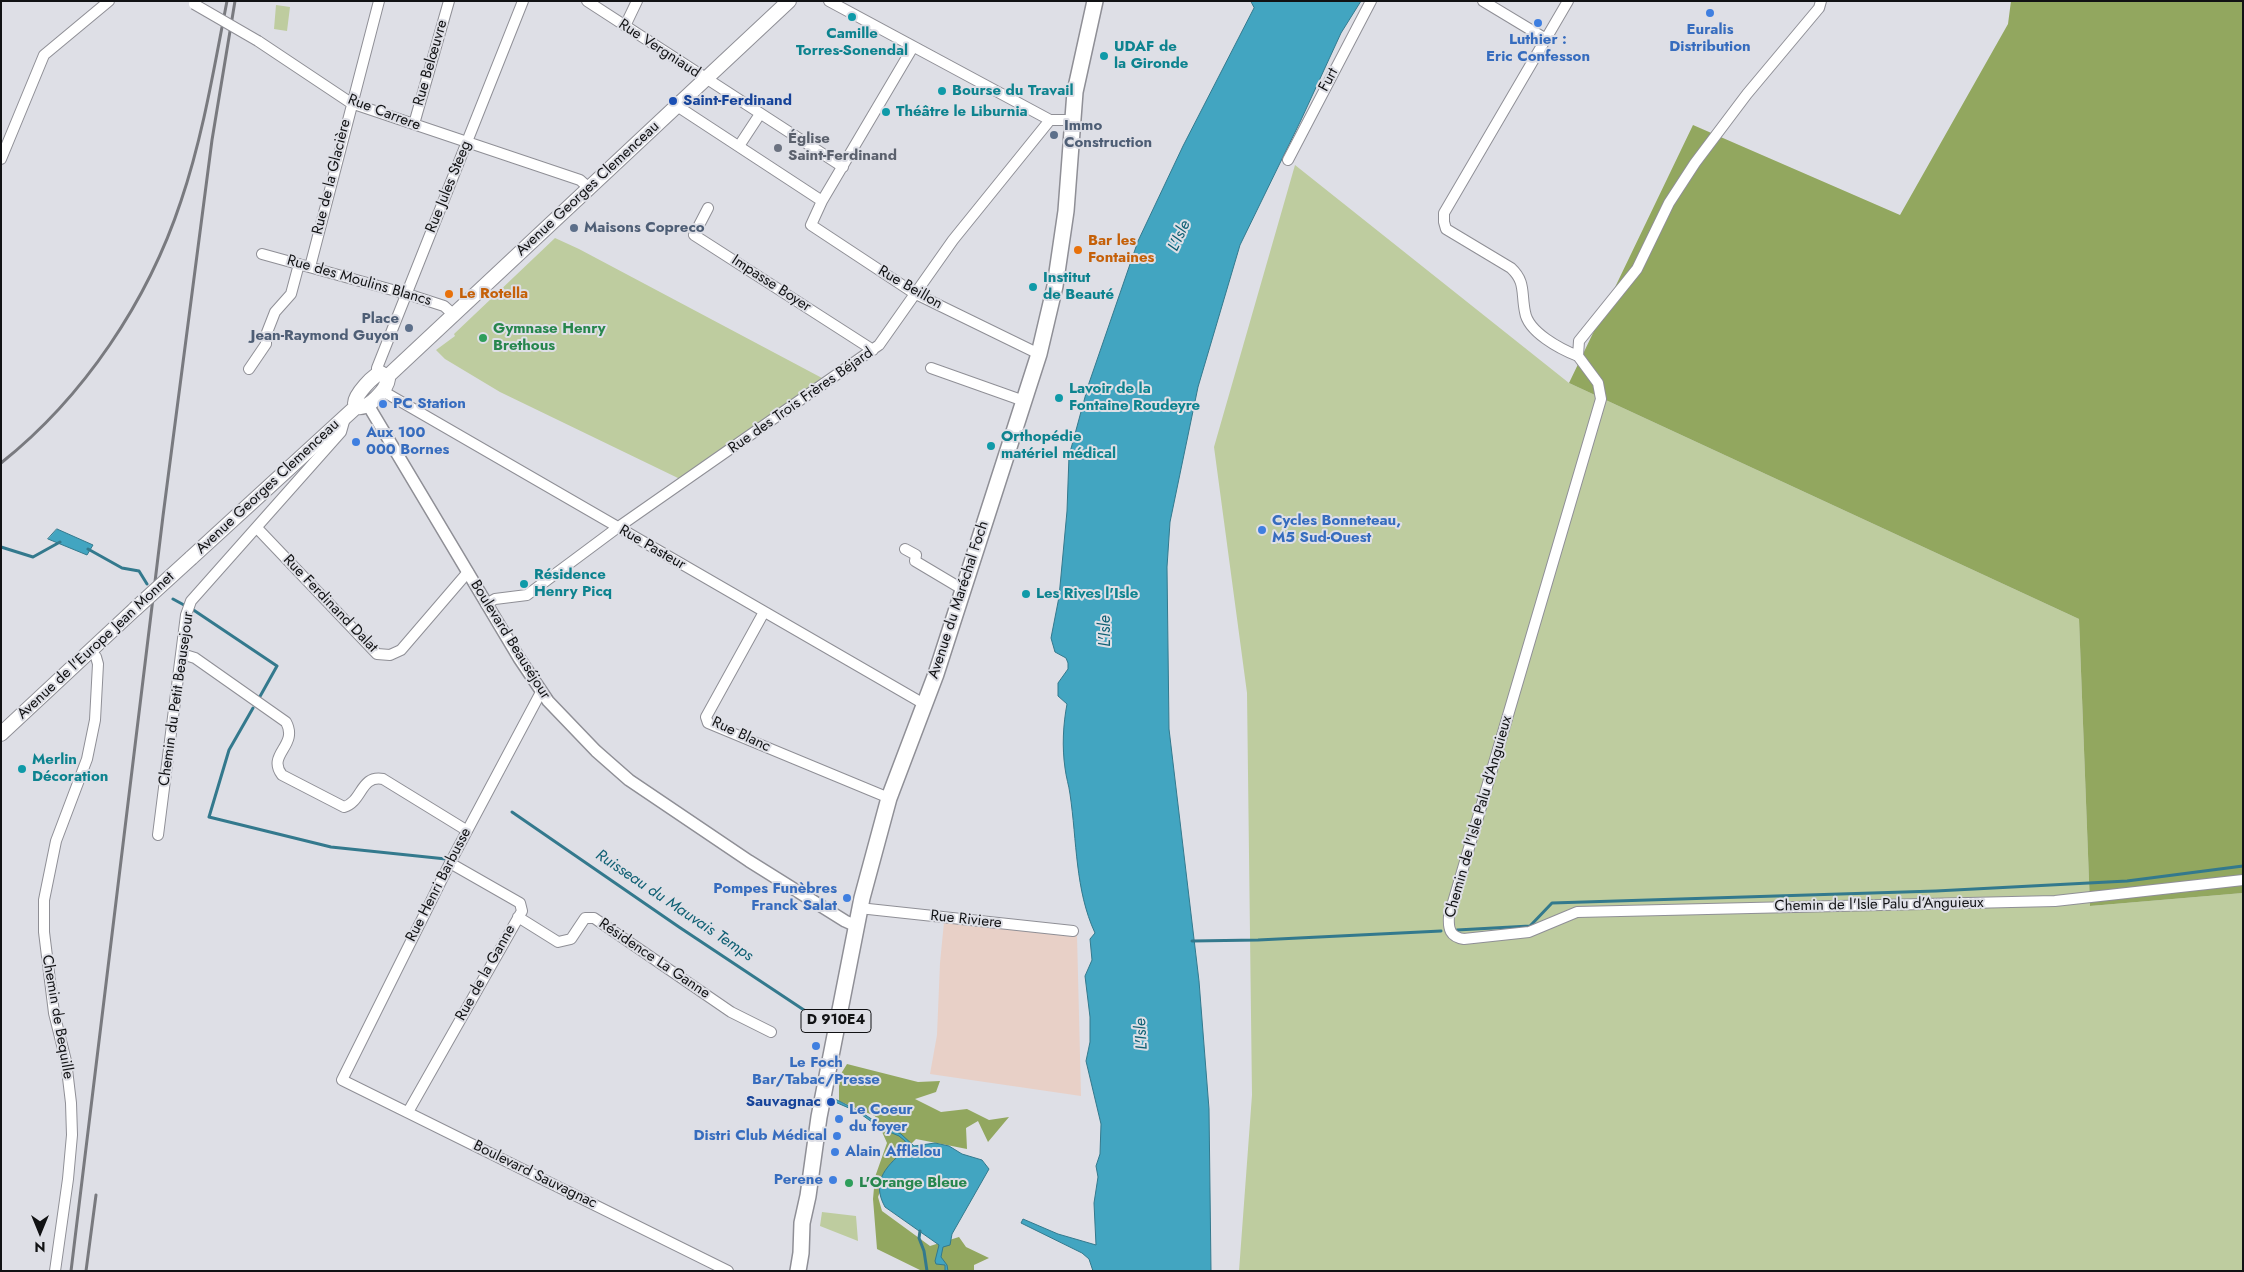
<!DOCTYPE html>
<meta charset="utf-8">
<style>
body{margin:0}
#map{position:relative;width:2244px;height:1272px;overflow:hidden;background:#dedfe6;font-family:Jost,sans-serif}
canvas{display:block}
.frame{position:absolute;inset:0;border:2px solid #111214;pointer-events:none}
.north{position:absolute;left:15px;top:1207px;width:50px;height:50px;-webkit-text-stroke:4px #dedfe6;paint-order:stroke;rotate:180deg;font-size:14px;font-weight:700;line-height:20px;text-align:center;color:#111214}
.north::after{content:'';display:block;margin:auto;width:18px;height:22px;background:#111214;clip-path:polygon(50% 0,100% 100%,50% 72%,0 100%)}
</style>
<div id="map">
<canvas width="2244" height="1272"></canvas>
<div class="frame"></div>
<div class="north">N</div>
</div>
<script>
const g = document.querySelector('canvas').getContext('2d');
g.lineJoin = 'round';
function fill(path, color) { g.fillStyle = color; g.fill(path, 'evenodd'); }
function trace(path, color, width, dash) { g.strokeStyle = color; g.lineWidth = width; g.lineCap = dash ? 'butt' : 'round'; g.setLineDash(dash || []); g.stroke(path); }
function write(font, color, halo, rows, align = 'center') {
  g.font = font + ' Jost,sans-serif'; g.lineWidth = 4; g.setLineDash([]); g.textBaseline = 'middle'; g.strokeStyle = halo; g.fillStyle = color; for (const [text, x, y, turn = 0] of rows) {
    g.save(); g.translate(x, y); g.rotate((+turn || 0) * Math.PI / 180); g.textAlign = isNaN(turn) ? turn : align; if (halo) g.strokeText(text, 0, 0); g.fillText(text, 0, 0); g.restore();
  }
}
fill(new Path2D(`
 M944,922L1077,935L1081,1096L930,1074L937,1035L940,963Z`), '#e8d0c7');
fill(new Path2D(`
 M276,5L290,7L287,31L274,29Z
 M1295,165L1569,383L2079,619L2090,906L2243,893V1271H1239L1252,1095L1247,693L1214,447Z
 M555,238L579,249L822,378L680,479L500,392L445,359L436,350L455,336L454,334Z
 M822,1212L856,1216L858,1241L820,1226Z`), '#becc9f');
fill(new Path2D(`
 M2011,1H2243V893L2090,906L2079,619L1569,383L1693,125L1900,215L2008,24Z
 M847,1064L918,1082L940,1081L936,1092L915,1099L941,1112L967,1109L989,1120L1009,1117L988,1142L978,1121L966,1128L967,1149L916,1139L890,1165L878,1197L882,1211L930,1246L959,1237L966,1247L989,1258L974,1265V1271H922L877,1249L873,1199L875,1177L887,1143L875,1116L839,1101V1077Z`), '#92a75f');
const water = new Path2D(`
 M1251,1H1361L1341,33L1301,120L1240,245L1198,387L1170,522L1167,567L1169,729L1199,981L1209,1109L1211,1271H1093L1089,1259L1082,1253L1021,1223L1023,1219L1058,1234L1096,1245L1094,1203L1098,1177L1096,1166L1100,1154L1101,1124L1086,1061L1090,1042V1017L1085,976L1092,960L1090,939L1095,933C1075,890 1077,841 1070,794C1069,786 1066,777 1065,768C1062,747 1063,725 1067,704L1058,696V683L1068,669V663L1066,658L1055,652L1051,638L1059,597L1067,511L1069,456L1088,386L1138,241L1183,146L1254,8Z
 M57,529L93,545L87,555L48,539Z
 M835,1099L861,1112L879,1124L901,1134L914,1146L935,1143L949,1146L962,1154L982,1160L989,1169L952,1234L950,1245L943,1247L941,1257L947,1265L948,1271H945V1265L936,1264L935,1261L939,1245L885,1207C870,1180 888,1165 907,1148L905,1141L899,1136L880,1128L858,1112L835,1102Z`);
fill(water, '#42a5c1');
trace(water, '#33798d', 1);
trace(new Path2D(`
 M1,547L33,557L60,542
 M88,549L122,568L139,571L147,584
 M173,599L184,605
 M192,609L277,666L258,700
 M253,708L229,750L209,817L331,847L446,859
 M512,812L679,927L822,1022
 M1457,930L1530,926L1552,903L1936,891L2127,881L2243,866
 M1192,941L1258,940L1441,931
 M920,1231L919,1238L924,1251L927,1271`), '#33798d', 3);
const minor = new Path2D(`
 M587,1L843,167
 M829,1L1050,120H1073
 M1483,1L1546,39
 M1568,1L1444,213V222L1446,229L1511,268C1526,282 1521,293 1525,312C1528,332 1560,349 1578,356
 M1821,1L1819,8L1747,94L1695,163L1669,203L1637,269L1579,341L1578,356L1598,383L1601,399L1449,916C1448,929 1450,937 1464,939L1529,932L1577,912L2055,901L2243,880
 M625,26L637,1
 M258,41L351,103L580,180L589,188
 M913,47L822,201L811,225L914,293L1039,354
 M677,106L822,201
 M414,124L449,1
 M739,146L760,114
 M1,159L44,55L109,1
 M1288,160L1371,1
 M708,208L694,235L873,350
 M262,254L407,294L444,306L454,315
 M310,267L379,1
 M931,368L1024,401
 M249,369L266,344V335L275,312L291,294L299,264
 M377,374V368L523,1
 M380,392L386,393L924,704
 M257,528L377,654L390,655L401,650L468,572
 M905,549L916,555L915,561L962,589
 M486,604L495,599L527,595L617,528L879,345L953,240L1050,120
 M764,612L706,717L708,723L889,798
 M182,654L195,658L286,722C299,746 266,754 282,775L344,807C363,801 360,775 383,779L466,830
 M541,692L450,863L342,1080L728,1271
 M158,835L186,615L191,601L341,432L345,418
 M859,908L1073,931
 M518,917L558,942L571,939L585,918H594L731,1012L771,1032
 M408,1112L522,911L520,903L450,863
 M55,1271L68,1179L72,1135L71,1103L66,1061L54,1013L44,932V900L56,841L87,759L95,720L98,664L96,657L91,651`);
const tertiary = new Path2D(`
 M368,405L519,658L548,701L596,751L629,780L749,861L845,921L856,926`);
const secondary = new Path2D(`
 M381,373L388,379C387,389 369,409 358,407L355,403C355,395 374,374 381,373Z
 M387,377L789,1
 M191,558L357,406
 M1,734L135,609`);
const primary = new Path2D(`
 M798,1271L801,1253L802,1223L808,1196L819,1117L862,898L889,798L936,674L1039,354L1055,286L1066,211L1075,92L1095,1`);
trace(minor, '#8f8f96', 12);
trace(tertiary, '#8f8f96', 14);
trace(secondary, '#8f8f96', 16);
trace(primary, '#8f8f96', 18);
trace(minor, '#fff', 10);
trace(tertiary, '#fff', 11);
trace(secondary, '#fff', 14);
trace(primary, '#fff', 15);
trace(new Path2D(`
 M1,463C84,397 148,301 181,201C203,136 214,68 227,1
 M71,1271L163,516L212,140L235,1
 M86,1271L96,1195`), '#797a7f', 3);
const minorBridge = new Path2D(`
 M194,4L258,41`);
const secondaryBridge = new Path2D(`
 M135,609L191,558`);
trace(minorBridge, '#8f8f96', 12, []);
trace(secondaryBridge, '#8f8f96', 16, []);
trace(minorBridge, '#fff', 10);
trace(secondaryBridge, '#fff', 14);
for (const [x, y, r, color] of [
 [1710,13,5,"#3f7fe0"],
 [852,17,5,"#0f9aa8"],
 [1538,23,5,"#3f7fe0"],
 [1104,56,5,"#0f9aa8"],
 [942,91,5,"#0f9aa8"],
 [673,101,5,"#1a4fb4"],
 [886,112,5,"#0f9aa8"],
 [1054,135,5,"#5c6f8a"],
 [778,148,5,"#6b7280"],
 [574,228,5,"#5c6f8a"],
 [1078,250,5,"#e8710a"],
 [1033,287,5,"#0f9aa8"],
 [449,294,5,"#e8710a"],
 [409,328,5,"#5c6f8a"],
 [483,338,5,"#2e9e5b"],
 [1059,398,5,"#0f9aa8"],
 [383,404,5,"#3f7fe0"],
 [356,442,5,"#3f7fe0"],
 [991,446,5,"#0f9aa8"],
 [1262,530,5,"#3f7fe0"],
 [524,584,5,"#0f9aa8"],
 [1026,594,5,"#0f9aa8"],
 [22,769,5,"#0f9aa8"],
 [847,898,5,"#3f7fe0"],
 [816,1046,5,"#3f7fe0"],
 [831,1102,5,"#1a4fb4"],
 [839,1119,5,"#3f7fe0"],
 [837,1136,5,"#3f7fe0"],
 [835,1152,5,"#3f7fe0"],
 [833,1180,5,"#3f7fe0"],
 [849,1183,5,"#2e9e5b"]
]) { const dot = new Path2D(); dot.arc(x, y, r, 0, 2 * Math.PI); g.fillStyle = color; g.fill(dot); trace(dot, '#dedfe6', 2); }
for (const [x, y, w] of [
 [836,1021,70]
]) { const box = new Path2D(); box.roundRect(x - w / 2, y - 11.5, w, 23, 4); g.fillStyle = '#dedfe6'; g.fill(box); trace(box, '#111214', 1); }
write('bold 14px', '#111214', null, [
 ["D 910E4",836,1021]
]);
write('bold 15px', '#366cbe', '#dedfe6', [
 ["Euralis",1710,30,"center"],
 ["Distribution",1710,47,"center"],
 ["Luthier :",1538,40,"center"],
 ["Eric Confesson",1538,57,"center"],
 ["PC Station",393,404],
 ["Aux 100",366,433],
 ["000 Bornes",366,450],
 ["Cycles Bonneteau,",1272,521],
 ["M5 Sud-Ouest",1272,538],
 ["Pompes Funèbres",837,889,"right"],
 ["Franck Salat",837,906,"right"],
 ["Le Foch",816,1063,"center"],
 ["Bar/Tabac/Presse",816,1080,"center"],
 ["Le Coeur",849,1110],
 ["du foyer",849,1127],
 ["Distri Club Médical",827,1136,"right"],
 ["Alain Afflelou",845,1152],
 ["Perene",823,1180,"right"]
], 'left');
write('bold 15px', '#0d838f', '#dedfe6', [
 ["Camille",852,34,"center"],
 ["Torres-Sonendal",852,51,"center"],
 ["UDAF de",1114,47],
 ["la Gironde",1114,64],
 ["Bourse du Travail",952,91],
 ["Théâtre le Liburnia",896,112],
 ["Institut",1043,278],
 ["de Beauté",1043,295],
 ["Lavoir de la",1069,389],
 ["Fontaine Roudeyre",1069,406],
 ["Orthopédie",1001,437],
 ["matériel médical",1001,454],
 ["Résidence",534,575],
 ["Henry Picq",534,592],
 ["Les Rives l'Isle",1036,594],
 ["Merlin",32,760],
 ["Décoration",32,777]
], 'left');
write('15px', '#111214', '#dedfe6', [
 ["Rue Vergniaud",659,49,33],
 ["Rue Belœuvre",431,63,-74],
 ["Furt",1329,80,-62],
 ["Rue Carrere",384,113,21],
 ["Rue de la Glacière",332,177,-76],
 ["Rue Jules Steeg",449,187,-68],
 ["Avenue Georges Clemenceau",588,189,-43],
 ["Rue des Moulins Blancs",359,281,16],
 ["Impasse Boyer",771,284,33],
 ["Rue Beillon",910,288,30],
 ["Rue des Trois Frères Béjard",801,401,-35],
 ["Avenue Georges Clemenceau",268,487,-43],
 ["Rue Pasteur",652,548,30],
 ["Avenue du Maréchal Foch",959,600,-72],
 ["Rue Ferdinand Dalat",330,604,46],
 ["Boulevard Beauséjour",510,640,58],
 ["Avenue de l'Europe Jean Monnet",96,646,-43],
 ["Chemin du Petit Beausejour",177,699,-82],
 ["Rue Blanc",741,735,25],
 ["Chemin de l'Isle Palu d’Anguieux",1479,817,-74],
 ["Rue Henri Barbusse",439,885,-63],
 ["Chemin de l'Isle Palu d’Anguieux",1879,905,-1],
 ["Rue Riviere",966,920,6],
 ["Résidence La Ganne",654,959,34],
 ["Rue de la Ganne",486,973,-61],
 ["Chemin de Bequille",57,1017,80],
 ["Boulevard Sauvagnac",535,1175,26]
]);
write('bold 15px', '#164399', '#dedfe6', [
 ["Saint-Ferdinand",683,101],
 ["Sauvagnac",821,1102,"right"]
], 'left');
write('bold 15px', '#4e5e75', '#dedfe6', [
 ["Immo",1064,126],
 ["Construction",1064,143],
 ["Maisons Copreco",584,228],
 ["Place",399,319,"right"],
 ["Jean-Raymond Guyon",399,336,"right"]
], 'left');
write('bold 15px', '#5b616d', '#dedfe6', [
 ["Église",788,139],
 ["Saint-Ferdinand",788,156]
], 'left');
write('bold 15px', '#c56008', '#dedfe6', [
 ["Bar les",1088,241],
 ["Fontaines",1088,258],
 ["Le Rotella",459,294]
], 'left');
write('bold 15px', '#27864d', '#dedfe6', [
 ["Gymnase Henry",493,329],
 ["Brethous",493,346],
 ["L'Orange Bleue",859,1183]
], 'left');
write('italic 16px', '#0e5f73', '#dedfe6', [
 ["L'Isle",1180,236,-65],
 ["L'Isle",1106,631,-90],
 ["Ruisseau du Mauvais Temps",674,906,34],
 ["L'Isle",1142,1034,-93]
]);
</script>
